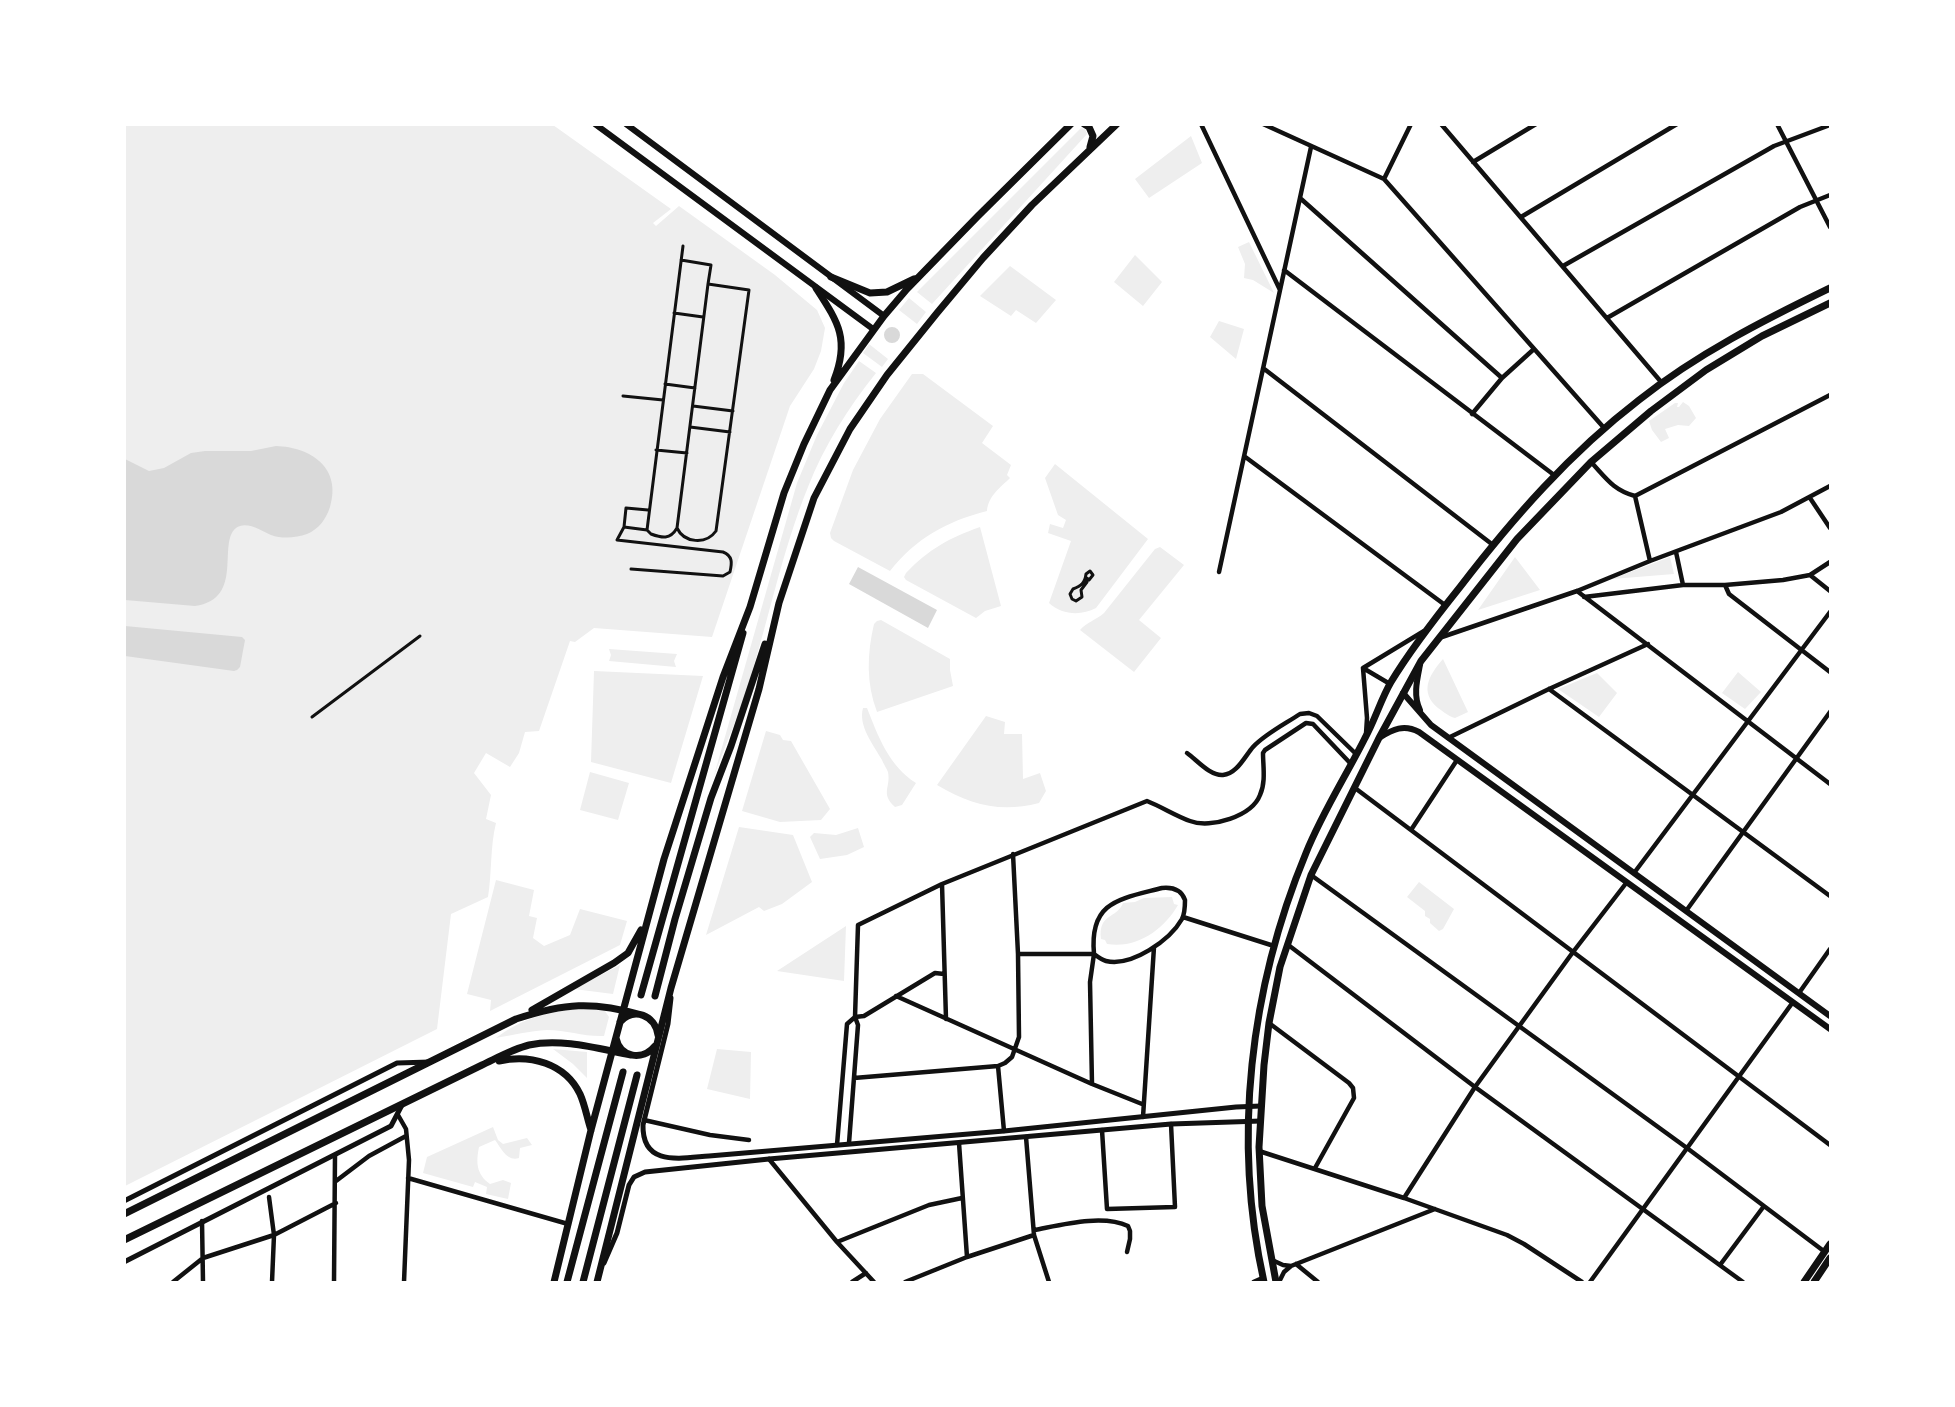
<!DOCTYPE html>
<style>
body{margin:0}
#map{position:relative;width:1955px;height:1407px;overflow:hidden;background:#fff;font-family:"DM Sans",sans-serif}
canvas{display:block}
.frame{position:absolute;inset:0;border:126px solid #fff;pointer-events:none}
</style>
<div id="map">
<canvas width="1955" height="1407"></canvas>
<div class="frame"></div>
</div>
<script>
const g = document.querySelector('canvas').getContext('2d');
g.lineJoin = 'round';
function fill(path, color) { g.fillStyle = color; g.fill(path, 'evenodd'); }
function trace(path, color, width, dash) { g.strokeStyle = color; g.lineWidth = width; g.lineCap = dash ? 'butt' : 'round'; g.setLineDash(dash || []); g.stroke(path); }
fill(new Path2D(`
 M124,125H553L671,209L653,223L656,226L679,206L775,275L817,310L825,328L821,351L814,369L790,406L712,637L594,628L575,642L570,641L539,731L525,732L519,753L510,767L486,753L474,773L491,795L486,819L496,823C490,847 492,873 488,897L451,914L437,1029L125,1186Z
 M1081,128L1085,129L1087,134L932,304L917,292Z
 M1191,136L1202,163L1149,198L1135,179Z
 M1249,242L1274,293L1253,280L1244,278L1245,264L1238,247Z
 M1135,255L1162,282L1143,306L1114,282Z
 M1010,266L1056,300L1036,323L1016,310L1011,316L980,296Z
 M909,298L926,312L917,324L899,310Z
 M1219,321L1244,329L1236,359L1210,337Z
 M869,344L888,359L882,367L863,353Z
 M859,361L876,373C848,408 824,446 808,487C782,551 769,619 748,685C738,717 724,748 713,779L797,483L817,435L844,383Z
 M912,374H923L993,426L982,443L1011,465L1007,475L1010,478C1001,487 988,496 987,511C947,521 915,539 890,571L834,541L831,538L830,533L853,470L880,419Z
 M1683,402L1689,406L1696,418L1689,426L1678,425L1665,429L1669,438L1661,442L1652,430L1649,421L1675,403H1678L1677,407H1679Z
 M1055,464L1148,539L1096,608C1081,616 1062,615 1049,603L1071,541L1048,533L1050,524L1063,528L1066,520L1058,515L1045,478Z
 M980,527L1001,606L985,611L976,618L906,580L904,577L906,573C929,549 949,538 980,527Z
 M1160,547L1184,565L1139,620L1161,638L1134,672L1080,630C1087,622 1096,620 1104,613L1155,549Z
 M1515,557L1540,590L1478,610Z
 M1670,557L1674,574L1612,579Z
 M881,620L950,659V670L953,686L877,712C866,683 867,654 874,624L877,621Z
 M609,649L677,654L674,661L676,667L609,661L611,655Z
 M1443,659L1468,712L1455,718C1448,716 1444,712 1438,708C1419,692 1429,675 1443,659Z
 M594,671L703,676L671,783L591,762Z
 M1738,672L1761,692L1745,709L1722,693Z
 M1597,673L1617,693L1599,717L1558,689Z
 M863,708H867C878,736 889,766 916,783L902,805L895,807C880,793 891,788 888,772C887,769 883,763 882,760C873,744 858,726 863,708Z
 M986,716L1005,722L1004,734H1022L1023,779L1040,773L1046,791L1039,803C1000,813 971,805 937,785Z
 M766,731L780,735L783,740L791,741L830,809L821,820L780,822L742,811Z
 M590,772L629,783L618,820L580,810Z
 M739,827L793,835L812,882L782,904L764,911L759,907L706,935Z
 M858,828L864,847L847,855L820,859L810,837L814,833L836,835Z
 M496,880L534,890L529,916L537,918L533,938L544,946L570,935L580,909L627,921L620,945L490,1011L491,1000L467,994Z
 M1419,882L1454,909L1443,929L1439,931L1430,923V919L1425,916V911L1407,897Z
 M1172,897L1174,904L1178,905C1164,929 1138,949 1107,944L1105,940L1101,939C1098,913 1117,919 1123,903L1135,902L1144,898Z
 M846,926L844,981L777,971Z
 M620,965L613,994L574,989Z
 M585,1009L605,1011L609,1017L604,1036C585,1037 567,1030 547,1030C530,1031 512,1035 496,1038C522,1018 552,1010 585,1009Z
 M553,1049L587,1052V1078L573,1064Z
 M717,1049L751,1052L750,1099L707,1089Z
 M493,1127L498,1140L503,1144L527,1138L532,1145L520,1148L519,1158C507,1162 501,1148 495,1140L479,1147C476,1162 476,1174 490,1184L503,1180L511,1183L508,1199L486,1194L487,1187L475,1182L473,1187L423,1173L427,1157Z`), '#eee');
fill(new Path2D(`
 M884 335a8 8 0 1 1 16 0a8 8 0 1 1-16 0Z
 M276,446C311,447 342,468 330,507C326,519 319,529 307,534C296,538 282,539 271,535C262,531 246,520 236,528C217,543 245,599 195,606L125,600V459L149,471L164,468L191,453L205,451H251Z
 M858,567L937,610L928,628L849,584Z
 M125,626L242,637L245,640L240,667L237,670L234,671L125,656Z`), '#d9d9d9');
trace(new Path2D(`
 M681,260L711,265L708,284
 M674,313L703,317
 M665,384L695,388
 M623,396L663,400
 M693,406L733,411
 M690,427L730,432
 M656,450L687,453
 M624,527L647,530L651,534C662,538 670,540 677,528C684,543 706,545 716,531L749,290L708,284L677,528
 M647,530L683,246
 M631,569L723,576L730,572C732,563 733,556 723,552L617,540L624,527L626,508L648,510
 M1090,571L1093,575L1089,580L1087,578V582L1081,590L1082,597L1076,601L1072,599L1070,594L1073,589C1081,586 1085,583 1086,574Z
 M312,717L420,636`), '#111', 3);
trace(new Path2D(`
 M1201,124L1280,290
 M1263,124L1384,179L1605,429
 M1441,124L1662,383
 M1777,124L1830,227
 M1473,162L1536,124
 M1384,179L1411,124
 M1300,198L1502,378
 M1521,217L1677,124
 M1563,266L1774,146L1830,125
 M1284,270L1554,475
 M1607,318L1800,207L1830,195
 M1263,368L1493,545
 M1472,414L1502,378L1534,349
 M1244,456L1445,605
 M1591,462C1606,478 1613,490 1635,496L1830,395
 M1635,496L1650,561
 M1810,498L1830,528
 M1676,552L1683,585
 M1219,572L1311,147
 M1810,575L1830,591
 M1725,585L1729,594L1830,672
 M1577,591L1830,784
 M1584,597L1683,585H1725L1783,580L1810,575L1830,562
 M1442,637L1577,591L1650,561L1781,512L1830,486
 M1363,668L1424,631
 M1363,668L1367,718L1366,734
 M1363,668L1390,684
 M1549,689L1830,896
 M1448,738L1549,689L1648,644
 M1187,753C1197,760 1210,776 1223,775C1237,774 1245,756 1253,747C1265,734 1285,724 1300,714L1309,713L1317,716L1356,754
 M1355,788L1830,1145
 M1411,830L1457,760
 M1634,873L1830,612
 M1311,875L1687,1148L1825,1252
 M942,884L946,1019
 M1162,888C1172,887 1181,889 1185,900C1185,906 1185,913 1182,919C1170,940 1132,967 1106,961C1102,960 1098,957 1094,954C1089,901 1120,899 1162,888Z
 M1686,911L1830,712
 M1183,917L1274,946
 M1287,944L1475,1087L1743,1282
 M1018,954H1094L1090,982L1092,1084
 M1799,993L1830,949
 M896,996L1092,1084L1142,1104
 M1269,1023L1349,1083L1353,1088L1354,1098L1315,1168
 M998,1066L1004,1131
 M854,1078L998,1066L1005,1063L1012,1057L1019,1037L1018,954L1013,854
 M398,1115L406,1129L409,1160L404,1282
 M1143,1117L1154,947
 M644,1120L710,1135L749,1140
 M1102,1130L1107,1209L1175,1207L1171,1124
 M1026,1137L1034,1235L1049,1282
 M849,1143L858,1025L855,1017L858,925L942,884L1147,801C1162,807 1176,816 1190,821C1211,829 1252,816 1260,795C1266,782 1263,766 1263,753L1265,750L1306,723L1313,724L1351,764
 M959,1143L967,1257
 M837,1145L847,1024L855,1017L864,1016L935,973L944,974
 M1259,1151L1404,1198L1507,1235L1524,1244L1582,1282
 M769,1159L837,1242L874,1282
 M408,1178L568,1224
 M336,1181L369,1156L406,1136
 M269,1197L274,1235L272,1282
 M1404,1198L1475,1087L1573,952L1627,882
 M202,1221L203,1282
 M1034,1230C1061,1225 1102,1214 1128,1226L1130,1231V1239L1127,1252
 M837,1242L929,1205L962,1198
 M1272,1260L1283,1265L1291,1266
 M1296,1264L1318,1282
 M1720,1265L1764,1206
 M173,1282L203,1258L274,1235L336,1203
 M334,1282L335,1155
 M852,1282L866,1273
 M905,1282L967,1257L1034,1235
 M1279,1282L1284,1272L1291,1266L1435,1209
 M1590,1282L1793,1002`), '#111', 4.5);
trace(new Path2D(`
 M671,998L668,1024L643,1125C642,1167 681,1158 709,1156L1004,1131L1236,1107L1261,1106
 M124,1201L397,1063L430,1062
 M124,1262L391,1126L402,1105
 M604,1263L617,1233L629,1185L634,1177L645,1172L769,1159L1171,1124L1261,1121
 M1254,1282L1263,1278`), '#111', 5);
trace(new Path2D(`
 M595,124L873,329
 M626,124L884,316
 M1403,693L1431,725L1830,1016
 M1420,710C1413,696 1417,680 1420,665
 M1379,738C1393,729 1404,724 1419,732L1830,1029`), '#111', 6);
trace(new Path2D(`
 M1264,1282C1232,1139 1250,988 1306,853C1322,813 1346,776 1365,738C1375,720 1381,699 1391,682C1411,649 1436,617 1460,587C1513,518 1570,453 1639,400C1697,354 1764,320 1830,288
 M1276,1282L1262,1206L1259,1147L1264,1065L1269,1023L1280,967L1311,875L1379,738L1421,661L1517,539L1591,462L1651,411L1706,370L1762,336L1830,303
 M1804,1282L1830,1244
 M1814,1282L1830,1258`), '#111', 7);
trace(new Path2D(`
 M1084,124L1089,127L1093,136L1090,147
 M831,277L870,293L887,292L914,279
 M816,288C838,322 850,339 834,380
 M641,995L743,633
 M655,996L675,919L711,798L731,746L765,644
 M532,1010L614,963L628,953L641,930
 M620,1022C634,1007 655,1015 658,1035
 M616,1038C620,1058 643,1061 655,1046
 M499,1061C530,1054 565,1063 580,1094C585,1105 587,1118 591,1130
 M124,1214L516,1019C565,1003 592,1001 642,1015
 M124,1240L482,1065C497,1058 513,1049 529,1045C562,1038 599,1049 631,1055
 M554,1282L591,1130L664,859L723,677L750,607L784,493L804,444L830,390L884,316L907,289L978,216L1071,124
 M567,1282L623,1072
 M583,1282L637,1075
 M597,1282L671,988L759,689L779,603L814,498L850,429L887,375L937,313L983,258L1032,205L1117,124`), '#111', 7);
</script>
